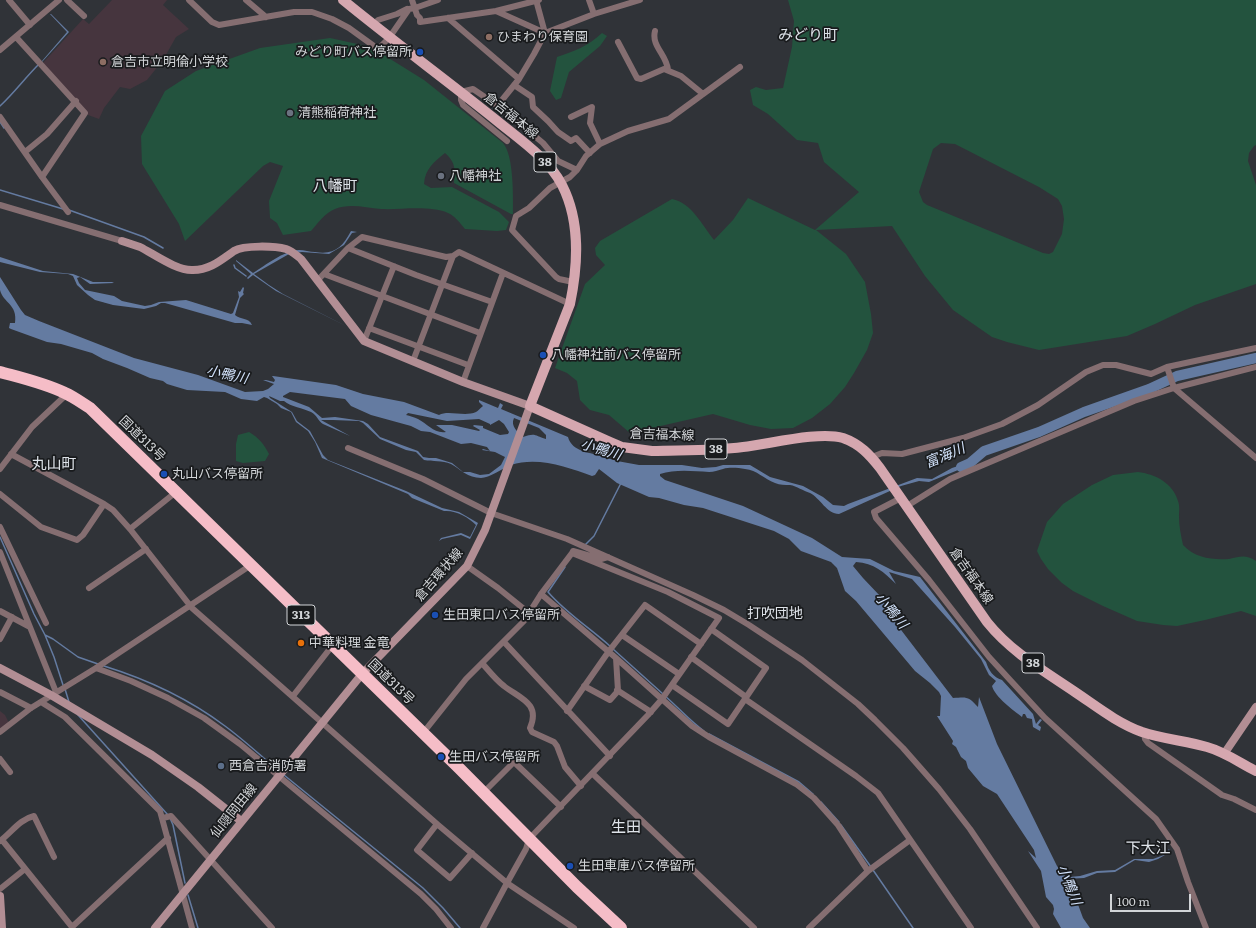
<!DOCTYPE html>
<meta charset="utf-8">
<style>
body{margin:0}
#map{position:relative;width:1256px;height:928px;overflow:hidden;background:#303338;font-family:Literata,serif}
canvas{display:block}
.scale{position:absolute;left:1110px;top:894px;width:81px;height:18px;box-sizing:border-box;border:2px solid #d2d5d8;border-top:0;padding-left:5px;font-size:12px;line-height:14px;white-space:nowrap;color:#d2d5d8;-webkit-text-stroke:3px #191b1d;paint-order:stroke}
</style>
<div id="map">
<canvas width="1256" height="928"></canvas>
<div class="scale">100 m</div>
</div>
<script>
const g = document.querySelector('canvas').getContext('2d');
g.lineJoin = 'round';
function fill(path, color) { g.fillStyle = color; g.fill(path, 'evenodd'); }
function trace(path, color, width, dash) { g.strokeStyle = color; g.lineWidth = width; g.lineCap = dash ? 'butt' : 'round'; g.setLineDash(dash || []); g.stroke(path); }
function write(font, color, halo, rows, align = 'center') {
  g.font = font + ' Literata,"Noto Sans JP",serif'; g.lineWidth = 3.5; g.setLineDash([]); g.textBaseline = 'middle'; g.strokeStyle = halo; g.fillStyle = color; for (const [text, x, y, turn = 0] of rows) {
    g.save(); g.translate(x, y); g.rotate((+turn || 0) * Math.PI / 180); g.textAlign = isNaN(turn) ? turn : align; if (halo) g.strokeText(text, 0, 0); g.fillText(text, 0, 0); g.restore();
  }
}
fill(new Path2D(`
 M112,0H167L163,5L189,29L176,37L163,60L147,80L130,89L120,87L104,108L99,119L88,115L42,64L83,19L89,24Z
 M0,711L5,715L9,723L0,731Z`), '#46353e');
fill(new Path2D(`
 M788,0H1256V145L1254,146L1249,153L1248,161L1256,185V284L1195,305L1155,324L1127,336L1039,350L1007,342L992,337L953,310L925,276L892,226L816,230L846,254L865,282L871,314L873,333L867,350L854,373L845,387L830,404L812,418L793,428L771,429L750,425L713,414L630,433L609,415L590,410L580,400L577,381L567,373L555,368L585,284L605,265L596,255L595,248L600,241L672,199C692,203 702,225 714,240L733,220L748,198L815,230L859,192L824,162L818,143L797,140L768,114L753,105L750,90L756,87L766,90L783,88L792,47L794,21ZM941,143L955,144L1039,187L1058,199L1062,206L1064,219L1062,234L1053,252L1049,254L1043,253L927,205L923,202L919,192L933,149Z
 M602,33L607,36L600,46L569,72L561,98L556,100L550,91L557,57C575,51 588,46 602,33Z
 M330,38L371,47L424,80L503,143C514,156 513,196 513,214H511L454,183C455,169 456,163 445,153C434,162 425,169 424,184L431,188L452,187L499,212L509,222L506,230L497,231L465,229C460,223 455,216 448,213C429,205 401,210 381,209C366,208 350,203 335,209C325,213 318,223 311,231L283,235L277,223L270,218L269,201L283,166L270,162L263,166L185,241L179,224L142,164L141,136L165,91L196,71L260,48Z
 M249,432C259,438 264,444 269,454L265,461L243,463L236,461V444L238,435Z
 M1138,472C1155,474 1173,483 1178,501C1180,506 1179,512 1179,517C1179,526 1181,536 1183,545C1195,558 1212,560 1229,559C1240,557 1245,554 1256,561V616L1241,611L1205,620L1177,626L1163,625L1137,621L1103,606L1073,591L1062,583L1048,569L1041,559L1037,551L1047,522L1063,504L1092,485L1113,475Z`), '#23533e');
fill(new Path2D(`
 M50,14H51L69,32L42,62V61L67,32Z
 M351,231L357,232L352,233L344,245L329,254L302,252L289,254L254,274L269,285L283,294L348,327L276,291L253,275L248,279L247,278L251,274L236,261V260L253,273C266,265 283,251 299,250C304,250 310,252 315,252C334,255 342,248 351,231Z
 M0,257L43,271L73,274L93,282H112L114,283L90,284L80,277L77,278L79,283L85,290L114,296L122,301L145,306L151,305L159,302L186,300L231,314L233,313L239,297L238,291L240,292L243,287L244,288L243,293L244,294L240,298L235,315C240,320 249,317 252,325L242,323H235L165,303H161L156,306L144,309L113,305L95,300L88,295L77,285L73,276L68,274L40,272L0,262Z
 M0,277L21,310L25,315L39,321L134,358L198,375L245,392L263,391L268,389L274,384L263,380H266L274,382L275,380L272,376H273L336,385L363,394L404,402L439,415C448,410 465,417 476,412C478,411 480,408 483,406L479,402V400L498,408L500,403L503,405L501,409L568,437C572,452 591,453 604,456L607,458L617,461L639,465H682L702,468L716,467L723,465H750L770,477L803,486L823,497L833,505L844,506L848,504L917,478L932,479L952,468L973,461L975,463L929,482L919,481L901,486L839,514C827,514 820,498 810,493C803,491 797,486 790,485C785,485 780,485 775,483C764,479 757,470 745,469C738,468 730,467 723,469C718,470 714,472 709,472C693,471 675,469 660,474V476L665,480L743,506L812,538L842,557L870,559L894,571L920,577L986,662C989,671 993,677 1002,680L1033,714L1036,724L1040,719L1042,720L1038,725L1041,727L1040,731L1033,727L1032,719L1027,718L1025,714H1023L1022,717C1013,710 995,697 992,686L996,681L989,675L981,659L955,627L912,579L889,572L896,584C884,572 874,563 856,562L853,566L863,578L881,597L895,622L953,698C967,697 968,696 978,707L979,697L997,744L1057,866L1064,875L1069,877L1080,876L1097,871L1115,870L1134,859H1153L1164,855L1169,849L1170,852L1158,859L1149,862L1135,860L1115,872L1097,873L1084,878L1066,879L1076,899L1083,918L1090,928H1061L1053,914L1054,909L1053,905L1046,897L1041,871L1028,851L1036,858L1034,850L997,794L983,786L968,768L966,761L961,757L956,747L952,744L953,741L937,716H940L941,696L939,692L930,683L915,671L856,601L845,591L837,568L831,562L801,551L789,539L774,531L703,508L684,505L659,498L649,497L617,483L599,469L595,475L592,476C568,467 537,456 511,465C503,468 489,478 481,478C468,478 460,469 451,464C442,460 433,462 424,460L416,452L406,450L380,439L363,423L359,421L333,420H321L350,436L323,424C318,421 317,415 311,412C303,408 291,407 284,401H280L269,396L270,398L292,412L297,421L310,431L323,455L328,460L406,491L442,508L459,512L478,523L470,539L461,535L442,539L439,541L441,538L461,533L470,537L476,525C468,517 456,510 444,511L412,498L408,494L322,458L315,442L308,431L296,422L291,412L281,408L277,404L267,398L264,397L257,401L241,399L225,392L187,390L167,384L163,381L150,378L127,368L103,359L92,353L61,344L47,342L11,329L9,328L10,323H15C18,304 3,303 0,290C0,286 0,281 0,277ZM290,392L345,399L351,406L371,415L411,426L421,431L430,432L461,444L471,443L487,447L490,451L483,449L482,450L495,452L505,457L501,465L489,474L480,475L470,472H463L452,463L436,458H429L423,457L418,451L380,437L368,424L363,421L335,417L322,418L309,407L283,397V396ZM408,413L447,421L479,419L490,424V425L499,420L504,424L509,432L508,434L500,435L483,428V426L474,425L473,426L480,430L479,431L452,425H436L446,432C434,434 428,424 418,419C414,417 410,416 406,415ZM514,418L539,428L546,435V439C535,436 536,432 523,437C518,432 510,426 514,418Z`), '#647ba1');
trace(new Path2D(`
 M0,106C14,93 25,78 39,64
 M0,122L4,128
 M0,190L63,209
 M69,210L144,237L163,248
 M234,265L235,268L246,276
 M0,537L34,614L45,635L54,657L63,685
 M585,545L594,536L621,483
 M565,567L548,592C566,613 590,628 611,647
 M45,635L53,639L78,657L98,664
 M613,649L663,694
 M104,666C146,679 189,699 225,726C244,740 261,756 279,771
 M65,689L69,702
 M665,696C679,708 690,721 704,731
 M78,715L168,815
 M709,734L799,782L813,794
 M284,775L423,888L443,908L460,928
 M821,802L839,822
 M170,818L173,825L185,883
 M841,825L871,867
 M873,870L913,928
 M188,895L198,928`), '#647ba1', 1.5);
trace(new Path2D(`
 M961,467L970,463L984,451L1039,432L1084,412L1149,389L1177,376L1256,358`), '#647ba1', 10);
trace(new Path2D(`
 M9,0L30,25
 M67,0L84,16
 M189,0L212,22L219,25L294,12H312L332,19L349,28L378,49L389,38L409,9L415,8L438,0
 M246,0L266,17
 M412,0L417,15L420,18V22L496,11L539,0
 M589,0L594,14
 M496,11L545,33L594,14L640,0
 M448,18L519,79
 M378,20L397,14L407,9
 M655,31C651,46 667,55 668,70
 M16,37L85,113L42,177
 M618,42L637,78L641,79L664,69L681,76L703,94
 M0,50L59,0
 M514,85L532,97L533,107L548,121L558,132L571,141L576,138L590,153
 M498,105L519,79L534,54L545,33L536,0
 M0,117L42,177L68,212
 M571,117L592,107L590,123L600,144
 M507,141L463,105L461,100V92L473,89L501,108L543,143L558,161L577,170
 M25,152L47,134L76,101
 M0,205L122,241
 M348,248L416,275L492,302
 M324,274L480,333
 M317,281L348,248L362,237L446,257L453,256L459,252L570,304
 M573,282L559,279L556,277L512,230L516,216L529,208L550,188L570,177L577,170L586,156L600,144L628,131L669,119L740,67
 M369,328L468,365
 M364,341L394,266
 M413,361L453,256
 M1167,367L1174,388L1256,458
 M463,382L503,273
 M348,448L423,479L491,513L567,539L693,595L724,610L749,625L802,660L858,704L875,720L903,748L939,789L970,829L1037,928
 M11,454L104,504
 M872,457L882,453L902,454L963,438L1002,424L1038,405L1086,372L1103,365H1116L1151,374L1167,367L1256,348
 M0,469L32,427L67,394
 M0,494L41,527L77,540L83,535L104,504L113,510L130,529L192,608L437,824L507,883L574,928
 M901,498L874,512L876,518L929,580L989,657L1045,718L1156,819L1177,849L1188,882L1206,928
 M907,506L950,479L1134,401L1174,388L1256,367
 M0,527L46,623
 M130,529L176,492
 M0,552L30,627
 M467,566L498,588L529,613
 M89,588L146,549
 M541,594L616,658L692,726L709,737L796,784L814,798L838,825L868,871
 M0,611L30,627L56,692
 M622,635L679,674
 M0,639L12,617
 M504,642L610,756
 M691,657L746,697
 M482,663C489,671 496,680 504,686C519,698 541,703 530,728L532,732L554,742L557,746L565,767L581,786
 M96,668L131,681L168,698L204,718L240,744L421,894L436,909L451,928
 M672,685L728,724L766,668L711,629
 M584,686L610,700L618,691L616,658
 M617,690L651,712
 M0,692L31,708
 M293,696L332,646
 M745,699L856,776L878,793L971,928
 M41,702L65,717L160,811L192,928
 M567,711L609,651L645,605L701,644
 M0,732L31,708L96,668L251,565
 M423,733L466,679L524,621L541,594L572,553
 M1144,733L1145,739L1148,743L1222,795L1234,799L1256,810
 M0,759L10,772
 M593,774L754,928
 M483,793L514,762L561,807
 M163,818L171,816L272,928
 M437,824L417,850L450,878L472,853
 M2,840L72,927L168,838
 M0,841C11,833 20,819 34,816L54,857
 M0,889L25,869
 M483,928L507,883L526,849L529,839L648,715L662,699L719,618L668,592L572,553L573,551L601,559L608,557
 M809,928L868,871L910,840`), '#856e71', 6);
trace(new Path2D(`
 M122,241C128,243 134,245 140,247C154,254 177,271 193,270C210,270 221,260 234,251C244,245 275,246 286,249C292,251 296,255 301,259L364,341L463,382L530,406L485,530L467,566L362,674L155,928
 M0,668L51,695L152,755L198,787L241,821
 M1224,754L1256,707
 M0,896L2,928`), '#b28e94', 8);
trace(new Path2D(`
 M343,0C393,41 445,79 496,120C519,139 548,158 562,185C581,222 578,265 570,304L530,406L608,441L622,447L652,451C682,450 713,451 743,447C770,444 819,431 843,438C860,444 870,455 880,468L987,622C1011,652 1044,671 1075,692C1096,706 1117,723 1142,732C1163,739 1186,741 1207,747C1225,752 1240,763 1256,771`), '#d5a7af', 10);
trace(new Path2D(`
 M0,372C22,378 44,383 65,393C74,397 82,403 90,408L459,768L577,887L621,928`), '#f5bdc7', 12);
for (const [x, y, r, color] of [
 [489,37,4,"#8d6e63"],
 [420,52,4,"#1a4fb4"],
 [103,62,4,"#8d6e63"],
 [290,113,4,"#6b7280"],
 [441,176,4,"#6b7280"],
 [543,355,4,"#1a4fb4"],
 [164,474,4,"#1a4fb4"],
 [435,615,4,"#1a4fb4"],
 [301,643,4,"#e8710a"],
 [441,757,4,"#1a4fb4"],
 [221,766,4,"#5c6f8a"],
 [570,866,4,"#1a4fb4"]
]) { const dot = new Path2D(); dot.arc(x, y, r, 0, 2 * Math.PI); g.fillStyle = color; g.fill(dot); trace(dot, '#191b1d', 1.5); }
for (const [x, y, w] of [
 [545,162,22],
 [716,449,22],
 [301,615,28],
 [1033,663,22]
]) { const box = new Path2D(); box.roundRect(x - w / 2, y - 10, w, 20, 3); g.fillStyle = '#191b1d'; g.fill(box); trace(box, '#d2d5d8', 1); }
write('bold 12px', '#d2d5d8', null, [
 ["38",545,162],
 ["38",716,449],
 ["313",301,615],
 ["38",1033,663]
]);
write('13px', '#d2d5d8', '#191b1d', [
 ["ひまわり保育園",497,37],
 ["みどり町バス停留所",412,52,"right"],
 ["倉吉市立明倫小学校",111,62],
 ["清熊稲荷神社",298,113],
 ["八幡神社",449,176],
 ["八幡神社前バス停留所",551,355],
 ["丸山バス停留所",172,474],
 ["生田東口バス停留所",443,615],
 ["中華料理 金竜",309,643],
 ["生田バス停留所",449,757],
 ["西倉吉消防署",229,766],
 ["生田車庫バス停留所",578,866]
], 'left');
write('13px', '#d2d5d8', '#191b1d', [
 ["倉吉福本線",511,116,39],
 ["倉吉福本線",662,435,2],
 ["国道313号",142,439,44],
 ["倉吉環状線",439,575,-49],
 ["倉吉福本線",971,576,55],
 ["国道313号",391,682,44],
 ["仙隠岡田線",234,811,-51]
]);
write('italic 14px', '#d3e3fc', '#191b1d', [
 ["小鴨川",227,375,12],
 ["小鴨川",601,450,17],
 ["富海川",945,456,-23],
 ["小鴨川",891,611,50],
 ["小鴨川",1069,885,68]
]);
write('14px', '#dee3e9', '#191b1d', [
 ["打吹団地",775,614]
]);
write('15px', '#dee3e9', '#191b1d', [
 ["みどり町",808,36],
 ["八幡町",335,187],
 ["丸山町",54,465],
 ["生田",626,828],
 ["下大江",1148,849]
]);
</script>
